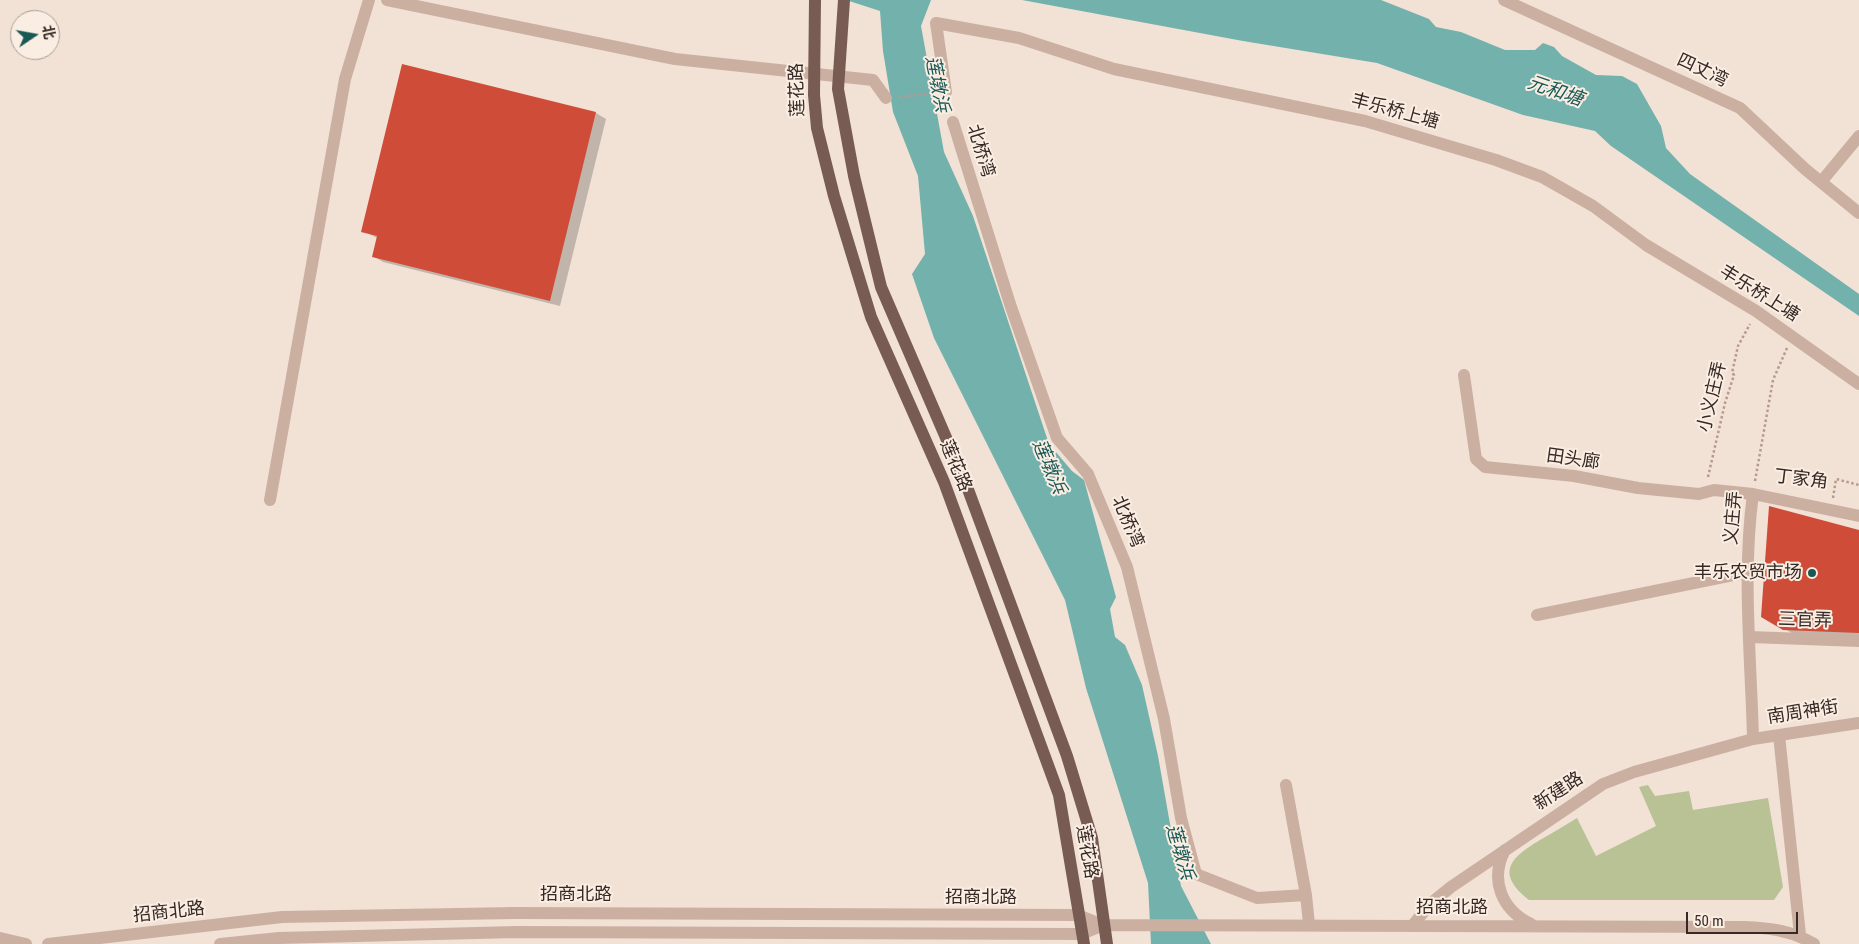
<!DOCTYPE html>
<meta charset="utf-8">
<style>
body{margin:0}
#map{position:relative;width:1859px;height:944px;overflow:hidden;background:#f2e2d6;font-family:"Roboto Condensed","Noto Sans SC",sans-serif}
canvas{display:block}
.north{position:absolute;left:10px;top:10px;width:50px;height:50px;box-sizing:border-box;background:#faede2;border:1px solid #ab9e96;border-radius:50%;rotate:78deg;font-size:14px;font-weight:700;line-height:20px;text-align:center;color:#352825}
.north::after{content:'';display:block;margin:auto;width:18px;height:22px;background:#185956;clip-path:polygon(50% 0,100% 100%,50% 72%,0 100%)}
.scale{position:absolute;left:1686px;top:912px;width:112px;height:22px;box-sizing:border-box;border:2px solid #352825;border-top:0;padding-left:6px;font-size:15px;line-height:18px;white-space:nowrap;color:#352825;-webkit-text-stroke:4px #faede2;paint-order:stroke}
</style>
<div id="map">
<canvas width="1859" height="944"></canvas>
<div class="north">北</div>
<div class="scale">50 m</div>
</div>
<script>
const g = document.querySelector('canvas').getContext('2d');
g.lineJoin = 'round';
function fill(path, color) { g.fillStyle = color; g.fill(path, 'evenodd'); }
function trace(path, color, width, dash) { g.strokeStyle = color; g.lineWidth = width; g.lineCap = dash ? 'butt' : 'round'; g.setLineDash(dash || []); g.stroke(path); }
function write(font, color, halo, rows, align = 'center') {
  g.font = font + ' "Roboto Condensed","Noto Sans SC",sans-serif'; g.lineWidth = 4; g.setLineDash([]); g.textBaseline = 'middle'; g.strokeStyle = halo; g.fillStyle = color; for (const [text, x, y, turn = 0] of rows) {
    g.save(); g.translate(x, y); g.rotate((+turn || 0) * Math.PI / 180); g.textAlign = isNaN(turn) ? turn : align; if (halo) g.strokeText(text, 0, 0); g.fillText(text, 0, 0); g.restore();
  }
}
fill(new Path2D(`
 M1648,785L1655,796L1689,791L1693,810L1768,798L1783,887L1774,900H1529C1495,873 1510,858 1540,840C1553,833 1565,825 1577,818L1596,856L1656,826L1639,787Z`), '#b8c295');
fill(new Path2D(`
 M846,0H931L921,26L944,152L973,216L1049,444L1072,471L1084,480L1116,597L1110,609L1115,637L1125,645L1142,685L1158,756L1181,886L1211,944H1151L1148,883L1086,688L1065,600L934,338L912,274L925,254L918,176L893,112L883,51L880,11Z
 M1022,0H1381L1429,19L1436,27L1461,32L1505,50H1535L1543,43L1554,47L1562,56L1596,75L1622,76L1637,84L1661,126L1666,148L1690,174L1859,294V316L1611,146L1595,131L1523,115L1377,63L1243,41Z`), '#73b1ad');
fill(new Path2D(`
 M403,66L596,113L606,119L560,306L383,262L373,256L377,238L363,231Z
 M1859,531V638L1795,635L1763,616Z`), '#0003');
fill(new Path2D(`
 M402,64L596,112L550,301L372,257L377,236L361,232Z
 M1769,506L1859,530V633L1783,630L1761,617Z`), '#cf4c38');
trace(new Path2D(`
 M899,97L933,93
 M1708,477L1725,403L1734,375L1732,373L1738,346L1750,324
 M1755,481L1773,380L1787,348
 M1833,498L1836,479L1859,485`), '#b79a8c', 2.5, [2.5, 2.5]);
trace(new Path2D(`
 M387,0L675,59L873,80L886,98
 M1504,0L1740,108L1805,169L1859,213
 M946,92L936,23L1019,38L1114,69L1365,121L1496,160L1542,177L1593,206L1646,245L1756,311L1859,384
 M953,122L1010,304L1057,438L1088,474L1127,567L1164,719L1181,818L1196,874L1257,898L1306,895
 M1821,182L1859,136
 M1464,375L1476,459L1485,467L1574,476L1638,488L1699,494L1714,490L1753,494L1859,516
 M1753,494C1742,575 1751,658 1753,739
 M270,500L345,79L369,0
 M1537,615L1748,572
 M1750,637L1859,641
 M1779,735L1800,935
 M1286,785L1306,895L1309,924
 M1505,850C1489,880 1502,910 1531,924
 M1413,925L1430,904L1451,887L1603,784L1634,772L1753,739L1859,723
 M0,938L26,944
 M48,944L282,917L515,913L1078,915L1103,925L1744,927C1769,928 1791,930 1814,944
 M220,944L279,938L516,932L1082,934L1103,925`), '#cbb0a2', 12);
trace(new Path2D(`
 M815,0L814,95L817,128L834,196L871,317L944,482L1059,795L1084,944
 M844,0L838,89L854,176L881,287L966,484L1067,756L1092,838L1107,944`), '#785c54', 12);
for (const [x, y, r, color] of [
 [1812,573,5,"#185956"]
]) { const dot = new Path2D(); dot.arc(x, y, r, 0, 2 * Math.PI); g.fillStyle = color; g.fill(dot); trace(dot, '#faede2', 2); }
write('18px', '#352825', '#faede2', [
 ["四丈湾",1702,71,25],
 ["莲花路",798,90,-92],
 ["丰乐桥上塘",1395,112,15],
 ["北桥湾",980,151,73],
 ["丰乐桥上塘",1759,294,32],
 ["小义庄弄",1713,397,-77],
 ["田头廊",1573,460,8],
 ["莲花路",955,466,67],
 ["丁家角",1801,480,7],
 ["义庄弄",1734,518,-85],
 ["北桥湾",1127,522,67],
 ["三官弄",1805,621,2],
 ["南周神街",1803,713,-9],
 ["新建路",1559,792,-33],
 ["莲花路",1086,852,80],
 ["招商北路",576,895],
 ["招商北路",981,898],
 ["招商北路",1452,908],
 ["招商北路",169,913,-6]
]);
write('18px', '#352825', '#faede2', [
 ["丰乐农贸市场",1802,573]
], 'right');
write('italic 19px', '#185956', '#faede2', [
 ["莲墩浜",936,84,79],
 ["元和塘",1555,92,19],
 ["莲墩浜",1048,467,67],
 ["莲墩浜",1179,852,74]
]);
</script>
